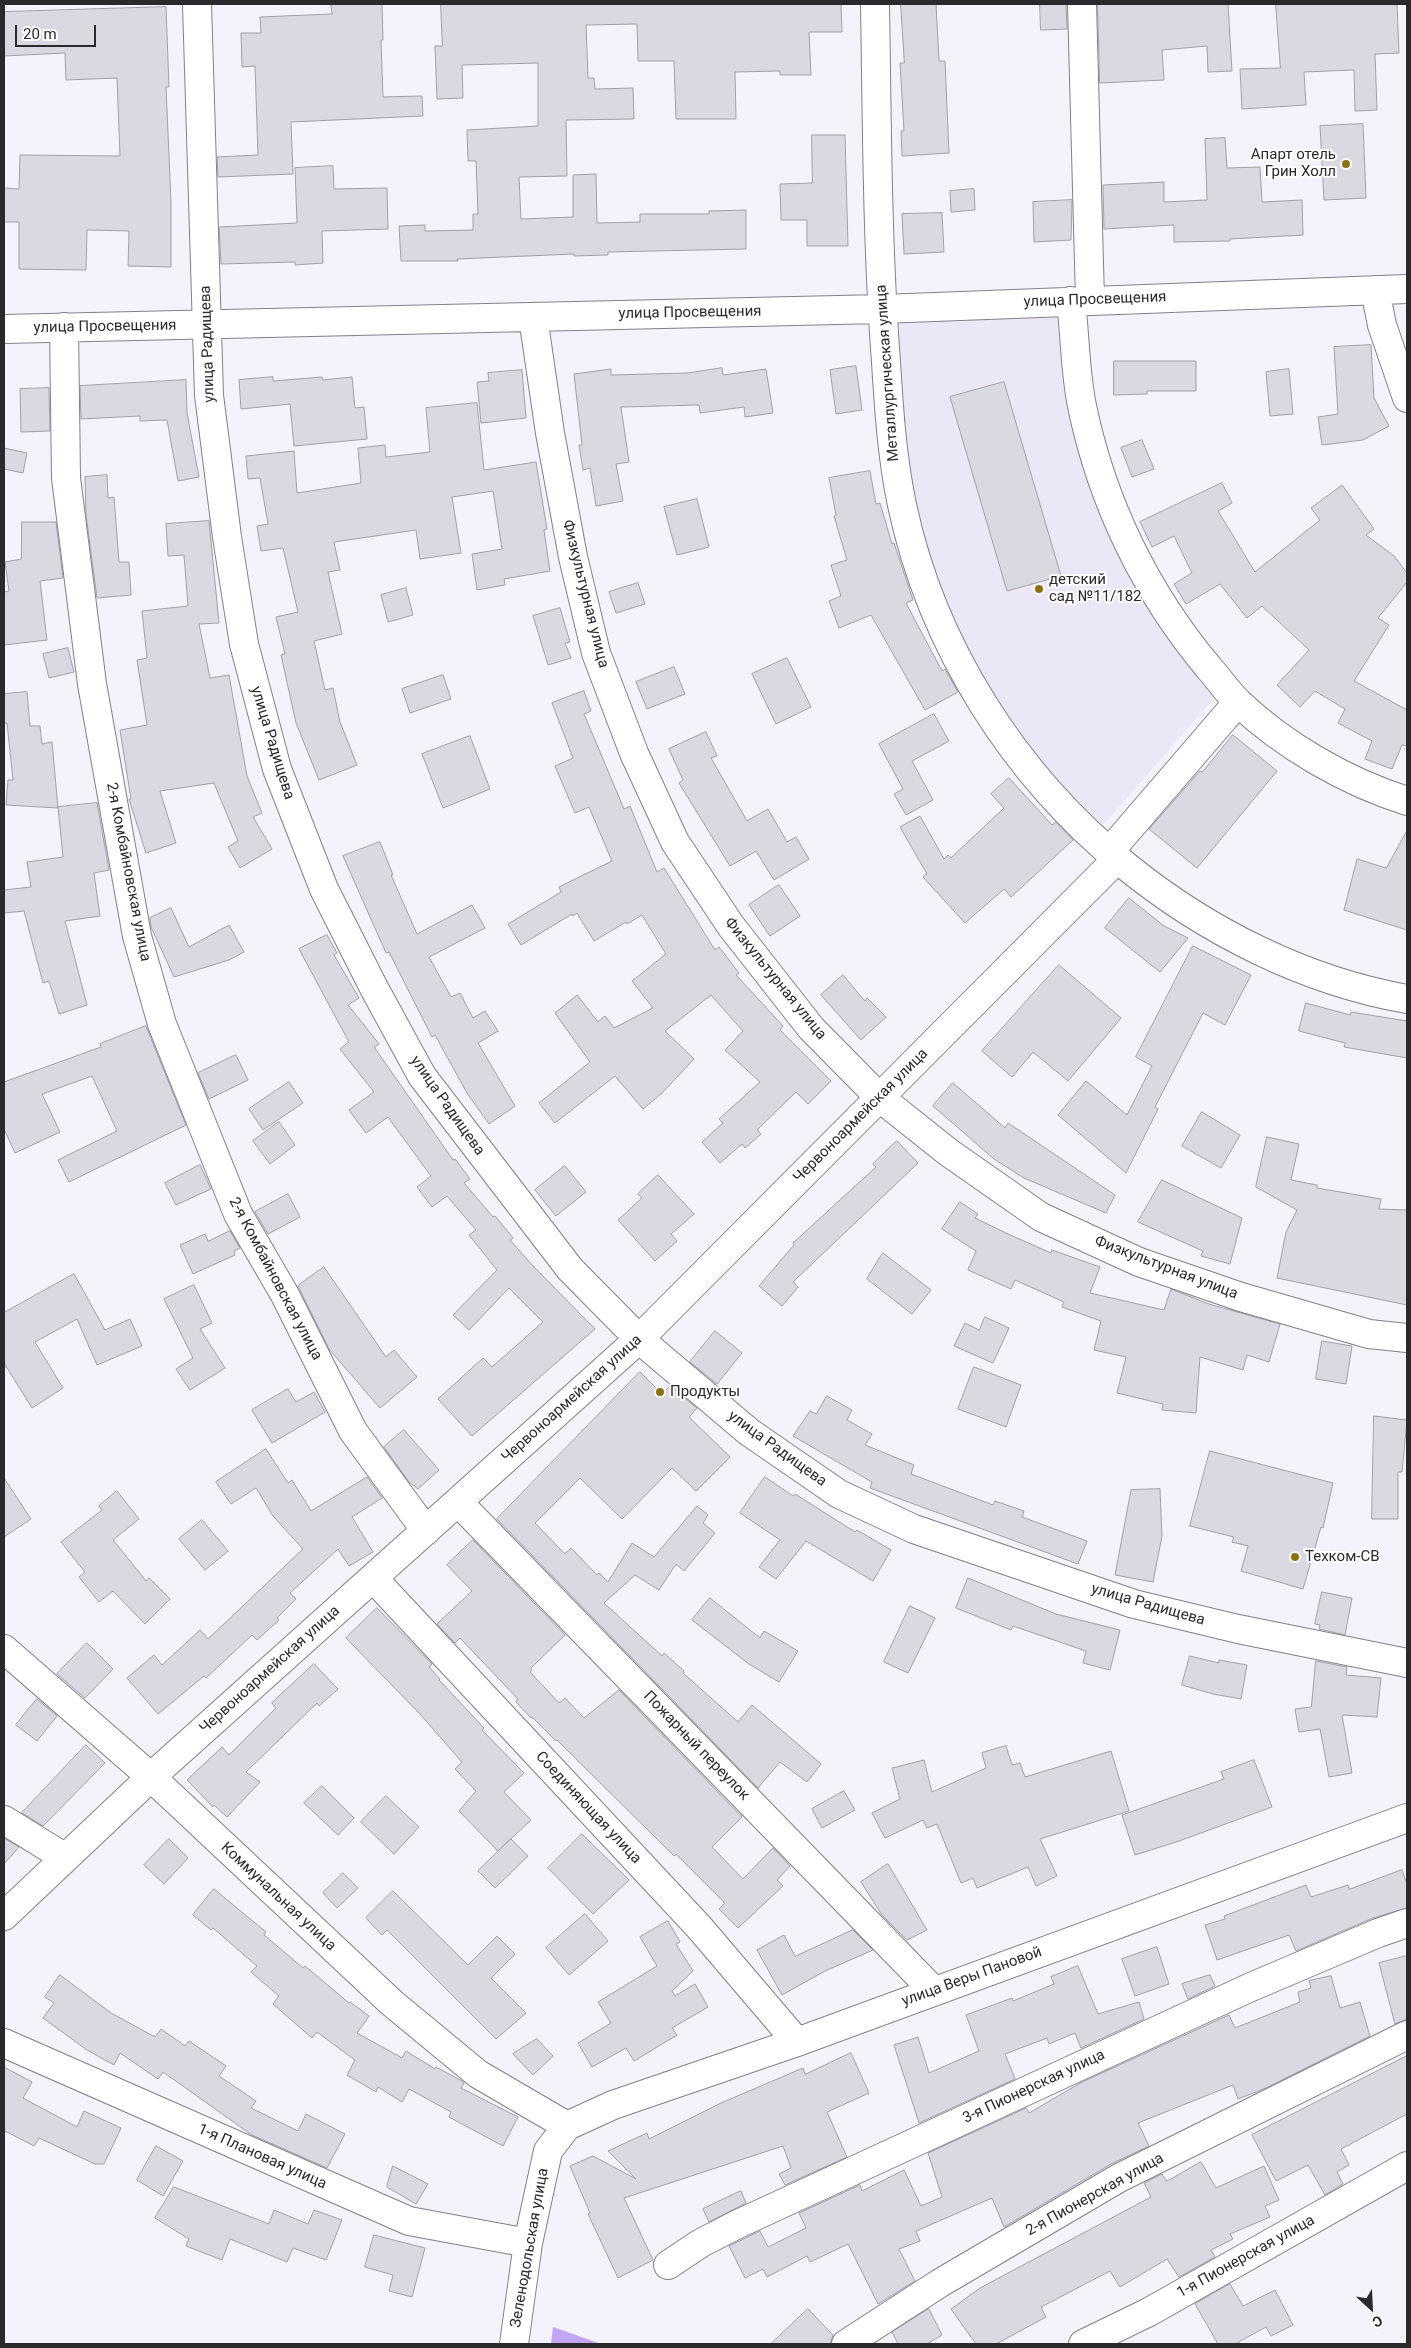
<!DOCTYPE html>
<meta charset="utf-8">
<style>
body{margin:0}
#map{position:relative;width:1411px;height:2348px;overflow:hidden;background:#f4f2fa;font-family:Roboto,sans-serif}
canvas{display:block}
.frame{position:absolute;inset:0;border:5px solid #2a292c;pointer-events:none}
.north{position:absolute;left:1346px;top:2283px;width:50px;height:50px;-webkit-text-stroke:4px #fff;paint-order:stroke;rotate:155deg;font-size:14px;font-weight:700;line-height:20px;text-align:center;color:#2a292c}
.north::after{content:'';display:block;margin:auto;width:18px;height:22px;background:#2a292c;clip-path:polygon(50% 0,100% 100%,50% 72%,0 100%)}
.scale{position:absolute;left:15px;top:25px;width:81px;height:22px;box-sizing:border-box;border:2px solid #2a292c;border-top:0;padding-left:6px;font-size:15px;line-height:18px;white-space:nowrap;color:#2a292c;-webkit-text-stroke:4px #fff;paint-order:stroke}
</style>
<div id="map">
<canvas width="1411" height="2348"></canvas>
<div class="frame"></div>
<div class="north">С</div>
<div class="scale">20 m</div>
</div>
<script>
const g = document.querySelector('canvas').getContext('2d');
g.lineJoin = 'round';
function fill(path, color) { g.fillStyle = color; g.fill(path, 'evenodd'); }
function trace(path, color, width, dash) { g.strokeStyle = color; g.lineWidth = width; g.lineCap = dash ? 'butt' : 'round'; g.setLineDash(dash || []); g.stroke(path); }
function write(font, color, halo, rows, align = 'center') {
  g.font = font + ' Roboto,sans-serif'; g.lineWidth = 4; g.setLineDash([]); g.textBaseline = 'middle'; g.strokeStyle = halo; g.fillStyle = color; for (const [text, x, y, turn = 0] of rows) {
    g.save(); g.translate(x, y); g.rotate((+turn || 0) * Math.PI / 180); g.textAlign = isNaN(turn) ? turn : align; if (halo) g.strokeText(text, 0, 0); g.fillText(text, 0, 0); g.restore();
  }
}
fill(new Path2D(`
 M1064,313L1073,407L1216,696L1099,830L1017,738L954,629L912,504L892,319Z`), '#ece7f6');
fill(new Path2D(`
 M553,2327L601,2344H551Z`), '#c2a5f5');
const building = new Path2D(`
 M331,4H382L383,40H381L383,97L422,96L423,116L291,122L293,174L218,177L217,157L258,155L255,66L242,67L241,33H261L260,17L332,14Z
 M441,4H841L842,32H809L811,75H780V71L735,72L736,119H676L674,61H638L637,24L586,25L588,78H594L595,89L633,88L634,119L566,120L567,176L519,177L521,219L573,217V175L596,174L597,223L640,222V214H709V211L746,210V249L608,252V255L574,256V254L457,259L458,261H401L399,226L425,225V231L473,230V214H478L476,161H468L467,130L538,126V63L462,65L463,98L437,99L435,46H442Z
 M901,4H936L939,61H945L949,153L902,156L901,131H904L900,63H904Z
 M1040,4H1066L1067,29L1041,30Z
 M1098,4H1228L1232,71L1208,72L1207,46L1162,50L1164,80L1100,83Z
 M1276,4H1397L1399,53L1375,54L1377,110L1355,111L1354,70L1304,72L1306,105L1242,109L1240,69L1280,68Z
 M166,7L169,87H166L171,202V267L128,266L129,231L87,230L86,270L19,269V222H4V188L19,189L20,155L120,156L117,78L66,80L65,53L4,56V12Z
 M1363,124L1366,198L1324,200L1320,126Z
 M812,135H845L848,246H807V220H781L780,184L812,183Z
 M1225,138L1227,168L1260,167L1262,202L1302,200L1303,235L1230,239V241L1174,242V225L1104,229L1103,185L1164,182V202L1207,200L1205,139Z
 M333,166L334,189L387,188L388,229L322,231L323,263L295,265V262L221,264L219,227L297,223L295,168Z
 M974,189L975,210L951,212L950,191Z
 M1072,200L1071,240L1034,242L1033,202Z
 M942,213L944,252L904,254L902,214Z
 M1371,345L1374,398L1389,426L1363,440L1322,445L1318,417L1338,414L1334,347Z
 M1114,361H1196V391H1147V394L1114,395Z
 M856,366L862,410L836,414L830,370Z
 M722,368L723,375L766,369L773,413L745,417L744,407L700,413L699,405L621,407L629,462L616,464L623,501L596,506L590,468L583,470L579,445H582L574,374L611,369V375L688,373Z
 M1289,369L1293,414L1270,416L1266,372Z
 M522,370L526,418L481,423L477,382L489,381L488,373Z
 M273,377V381L322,377L323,380L352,377L355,408L364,407L367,439L294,446L290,404L241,409L239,380Z
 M186,380L187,413L199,477L178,481L167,420L140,421V416L81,419L80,386Z
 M1004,382L1061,576L1007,591L950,397Z
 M49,388L50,431L21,432L20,389Z
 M477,403L484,470L536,462L547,529L544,530L550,571L504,579L505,585L477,590L472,554L502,549L493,491L452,497L461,553L420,559L416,530L334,542L340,570L328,572L342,634L314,641L325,690L333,688L340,722L357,765L319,780L296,723L281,655L285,654L276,617L298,612L283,548L261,551L257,526L268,524L260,478L248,479L246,456L294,451L297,493L361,483L358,448L385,445L386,457L430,452L426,408Z
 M1142,440L1154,469L1132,477L1121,448Z
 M4,448L27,453L23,473L4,469Z
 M870,471L876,504L880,503L892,544L894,543L913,600L906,603L942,671L945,669L958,692L925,710L871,615L839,628L829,601L841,596L831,565L847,560L834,516L836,515L829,478Z
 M107,475L108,498L114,497L119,562H129L131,595L97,598L86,515L85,477Z
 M1222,483L1232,503L1218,511L1255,572L1320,520L1311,508L1342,485L1374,529L1366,535L1394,556L1407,573V582L1378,618L1389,625L1354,681L1407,710V746L1402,745L1392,769L1365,759L1372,741L1338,723L1345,709L1315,691L1300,707L1277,685L1309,650L1262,606L1247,618L1220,584L1186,604L1174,584L1192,573L1174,536L1152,547L1140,522Z
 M697,499L709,547L677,555L664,507Z
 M209,521L219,623L199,624L210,678L229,675L247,776L262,813L253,817L272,849L240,868L228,847L238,841L214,783L160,791L176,843L146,853L129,799H131L120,730L147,725L137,660L147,658L142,611L188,606L184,555L168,556L166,524Z
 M22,522H56L63,578L40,581L47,640L4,645V592L9,591L5,562L21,559Z
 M638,583L645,604L616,613L609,592Z
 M406,588L413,615L388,622L381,595Z
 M560,608L570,642L565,643L571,658L548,665L533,616Z
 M68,648L74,672L49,678L43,654Z
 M787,658L811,707L776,724L752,674Z
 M674,667L685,694L647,709L636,682Z
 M443,675L451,699L410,713L402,689Z
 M584,691L591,711L584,714L624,809L630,806L657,872L664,868L715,950L719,947L739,973L736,975L783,1026L780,1030L831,1081L808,1104L796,1092L757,1130L761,1134L745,1148L742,1144L720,1163L702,1142L723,1123L719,1119L760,1082L725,1050L743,1031L711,995L665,1031L694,1059L662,1093L643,1109L615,1076L555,1123L539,1103L590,1062L555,1013L577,995L598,1022L605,1016L614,1028L653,1008L632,981L666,954L642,915L627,924L626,922L594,941L577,913L573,916L572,914L521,945L508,924L561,892L559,887L612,861L589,807L575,813L555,766L573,758L552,703Z
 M27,692L30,726H40L42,744L52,742L58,808L6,805L8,780H13L7,723H4V694Z
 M934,714L949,741L912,761L933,800L906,815L894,794L903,789L879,744Z
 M706,732L717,756L711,758L747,821L768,809L787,842L796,837L809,859L774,880L756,851L730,866L679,783L683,780L669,749Z
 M1233,735L1277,771L1197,868L1149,829L1200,771L1202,772Z
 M470,736L490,789L443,808L422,754Z
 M1009,778L1052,825L1056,822L1073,840L1011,897L1004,889L965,923L923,877L927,874L900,827L920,816L944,859L948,855L951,858L1004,808L991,794Z
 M97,803L109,870L94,873L100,916L65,921L87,1005L59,1014L49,981L43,983L24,911L4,913V890L31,887L27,862L63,857L58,807Z
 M1407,831V930L1344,910L1357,859L1386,868Z
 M380,842L393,875H391L417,934L472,905L485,928L429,957L451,997L460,993L473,1018L485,1011L498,1031L478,1043L515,1106L489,1124L467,1093L435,1035L432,1037L389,952L386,953L343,856Z
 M779,885L800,916L770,936L749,905Z
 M1129,898L1164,926L1188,938L1160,972L1105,928Z
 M171,908L189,947L229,925L244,952L229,960L174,977L151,927L150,918Z
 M327,935L337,953L334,955L359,998L348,1005L379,1044L374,1047L453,1160L455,1159L470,1179L464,1183L493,1217L495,1216L513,1238L510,1240L533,1266L595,1329L472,1436L438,1399L483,1358L492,1367L543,1322L509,1288L469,1330L453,1315L497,1270L469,1235L476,1230L447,1196L432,1207L417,1187L431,1176L388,1117L366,1133L349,1110L374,1092L340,1049L349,1042L299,949Z
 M1193,946L1251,975L1225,1025L1203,1013L1155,1107L1158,1109L1126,1173L1058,1115L1086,1081L1127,1115L1152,1066L1136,1057Z
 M1059,965L1121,1018L1068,1081L1033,1052L1012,1077L982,1051Z
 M843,975L865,1001L867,998L886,1017L861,1040L821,995Z
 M1306,1003L1350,1015L1351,1012L1407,1021V1058L1344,1047L1345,1043L1299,1031Z
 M146,1026L186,1125L69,1182L58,1160L117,1131L92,1076L42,1094L60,1132L15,1153L4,1129V1082L101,1047L100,1044Z
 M236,1055L248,1080L209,1099L198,1073Z
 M289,1082L303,1103L263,1130L249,1109Z
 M953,1083L1005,1128L1008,1123L1115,1195L1106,1213L1024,1178L994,1159L933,1106Z
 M1202,1112L1240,1135L1221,1168L1182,1146Z
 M279,1122L295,1145L270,1164L253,1141Z
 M1267,1137L1299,1144L1291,1180L1317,1185V1188L1381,1199L1379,1209L1407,1210V1305L1277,1278L1286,1232L1297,1210L1256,1187Z
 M897,1141L918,1163L793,1282L798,1287L782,1306L759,1286L794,1245L793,1243L876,1167L873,1164Z
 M200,1165L211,1189L176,1205L165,1183Z
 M565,1166L586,1192L556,1216L535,1190Z
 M658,1175L694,1214L671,1234L677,1241L655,1261L618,1220L642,1198L638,1194Z
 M1162,1180L1242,1218L1230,1264L1201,1256L1203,1251L1138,1222Z
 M288,1194L300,1217L268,1234L255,1212Z
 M960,1202L978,1214L975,1218L1008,1234L1051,1253L1052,1250L1100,1267L1090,1293L1164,1310L1171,1289L1209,1304L1280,1324L1269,1362L1247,1355L1243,1370L1200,1357L1196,1413L1162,1410L1163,1404L1117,1393L1126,1357L1094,1350L1101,1321L1062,1307L1064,1302L1015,1280L1011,1289L968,1270L976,1251L942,1229Z
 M230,1231L240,1248L234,1251L235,1255L193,1274L180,1245L205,1234L208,1241Z
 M883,1253L931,1290L912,1314L867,1279Z
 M324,1267L386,1357L394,1350L417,1377L380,1408L329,1349L298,1286Z
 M74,1274L105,1330L130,1319L142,1346L97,1365L77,1319L35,1342L63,1388L32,1408L4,1363V1313Z
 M194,1285L212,1323L200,1329L225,1368L190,1390L176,1369L193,1358L164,1299Z
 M985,1317L1009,1328L993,1363L954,1346L965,1323L979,1330Z
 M715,1331L742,1353L717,1384L690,1362Z
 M1322,1341L1352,1346L1346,1384L1316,1379Z
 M974,1367L1021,1385L1006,1427L958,1409Z
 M640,1372L662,1394L670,1386L697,1408L689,1417L730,1457L696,1491L672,1468L622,1519L580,1478L535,1523L565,1554L571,1548L597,1575L599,1573L608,1582L632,1543L654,1557L697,1506L708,1515L703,1523L715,1533L684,1571L676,1564L659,1590L635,1575L604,1603L662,1656L664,1653L684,1671L683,1673L738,1722L752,1705L821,1764L807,1782L780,1762L758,1788L497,1519Z
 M288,1389L296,1402L314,1392L325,1412L272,1443L252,1410Z
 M827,1396L852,1410L847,1420L872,1434L865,1445L914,1465L911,1474L993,1505L995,1501L1024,1511L1022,1517L1087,1541L1078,1564L870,1488L872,1482L793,1436L810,1411L816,1414Z
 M1374,1416L1407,1420L1402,1472H1398V1519H1372Z
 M404,1430L439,1470L418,1489L409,1482L384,1447Z
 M266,1449L288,1483L292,1480L311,1511L367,1477L382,1498L352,1517L373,1552L349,1566L338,1549L290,1593L296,1599L277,1618L279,1620L257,1640L252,1635L206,1678L204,1676L158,1714L127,1678L154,1655L162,1665L200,1630L208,1639L303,1549L273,1516L256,1488L231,1504L216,1482Z
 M1210,1451L1333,1483L1323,1528L1321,1527L1303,1589L1241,1571L1248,1546L1232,1542L1234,1537L1190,1526Z
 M765,1477L793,1496L795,1494L855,1532L857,1530L891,1550L873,1581L806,1541L776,1579L759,1567L780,1540L740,1513Z
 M4,1478L31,1519L4,1537Z
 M1160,1489L1162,1536L1153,1582L1115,1575L1131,1490Z
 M117,1491L139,1519L113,1540L146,1581L149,1578L170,1599L145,1624L113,1591L99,1602L79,1577L85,1572L61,1542L102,1510L99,1506Z
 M202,1520L228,1551L205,1570L179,1539Z
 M473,1540L565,1635L531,1668L532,1670L530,1672L559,1703L565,1698L584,1718L619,1690L742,1817L712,1847L743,1879L773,1848L790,1866L777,1880L783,1886L738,1928L719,1909L725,1903L676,1854L674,1856L557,1740L556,1741L532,1717L531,1718L516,1702L518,1699L460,1638L455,1643L437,1624L472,1591L447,1565Z
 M968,1578L1056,1614L1120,1630L1110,1670L1083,1663L1086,1651L1013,1626L1011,1630L956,1608Z
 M1322,1592L1352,1598L1345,1635L1319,1629L1320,1625L1315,1624Z
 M710,1598L760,1638L764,1631L798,1651L779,1682L749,1664L692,1620Z
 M910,1606L935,1618L908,1673L884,1662Z
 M377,1608L432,1664L429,1667L440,1679L439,1680L484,1728L482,1730L524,1773L504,1792L531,1820L498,1851L459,1811L476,1791L455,1769L462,1762L420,1714L346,1638Z
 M87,1643L113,1669L85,1698L57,1674Z
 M1190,1656L1219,1663V1660L1247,1665L1241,1699L1213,1694L1182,1685Z
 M1316,1661L1347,1667L1346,1675L1381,1678L1377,1717L1342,1715L1352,1773L1329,1777L1320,1729L1299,1732L1295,1709L1311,1707Z
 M314,1664L338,1689L319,1706L317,1703L246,1772L260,1782L227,1817L214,1805L213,1807L187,1780L222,1747L229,1755L276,1708L272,1703Z
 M37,1699L57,1716L37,1741L16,1725Z
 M86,1745L105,1763L43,1826L22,1813Z
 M1006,1746L1012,1765L1020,1763L1025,1777L1111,1751L1129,1811L1040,1839L1057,1876L1036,1886L1028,1867L977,1888L973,1878L961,1883L937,1824L927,1828L923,1820L885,1838L872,1813L900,1799L892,1768L924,1760L932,1792L986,1768L982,1753Z
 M1254,1760L1272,1807L1179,1841L1135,1855L1122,1815L1224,1779L1221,1772Z
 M322,1786L354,1818L338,1835L304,1803Z
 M844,1791L855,1810L822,1828L812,1809Z
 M386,1796L419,1827L394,1854L361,1822Z
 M582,1834L629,1880L593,1914L548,1868Z
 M4,1838L19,1847L4,1864Z
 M169,1839L188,1858L164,1884L144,1865Z
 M511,1839L528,1856L495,1888L478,1871Z
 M888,1864L927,1930L907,1940L882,1915L861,1882Z
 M1402,1870L1407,1884V1908L1373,1918L1296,1951L1289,1935L1217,1960L1205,1925L1225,1919L1224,1916L1306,1885L1311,1897L1348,1885L1349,1889Z
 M343,1873L358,1888L337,1908L323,1893Z
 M214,1889L266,1932L264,1935L303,1968L305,1966L349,2003L350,2002L369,2016L357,2033L402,2058L406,2051L435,2069L436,2067L462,2081L464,2083L461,2088L518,2117L503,2146L449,2117L451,2112L409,2089L402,2102L378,2087L376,2092L347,2075L355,2060L317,2032L312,2038L273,2004L279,1996L251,1972L257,1966L213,1928L211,1930L193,1915Z
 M393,1891L468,1965L497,1936L515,1954L491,1978L526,2013L496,2039L387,1930L382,1935L366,1918Z
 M585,1914L608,1941L569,1975L546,1948Z
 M668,1921L680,1942L676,1944L693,1971L672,1991L675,1996L695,1984L708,2007L672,2028L677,2035L634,2061L626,2048L592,2067L578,2043L611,2023L598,2002L657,1966L640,1937Z
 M853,1930L873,1950L825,1971L782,1995L757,1950L784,1935L795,1956Z
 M1157,1947L1169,1984L1135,1996L1122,1959Z
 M1407,1956V2019L1395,2024L1379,1963Z
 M1078,1966L1098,2014L1139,2002L1144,2019L1081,2048L1075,2033L1049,2044L1047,2038L1005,2054L1015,2079L919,2123L894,2045L918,2037L929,2073L979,2051L966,2015L1012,1998L1013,2001L1054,1984L1051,1977Z
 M60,1975L111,2013L155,2037L161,2029L185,2046L189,2041L226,2066L219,2076L256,2101L251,2108L298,2131L306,2114L345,2134L327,2168L252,2135L163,2072L158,2079L120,2053L114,2065L87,2050L43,2018L54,2003L45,1997Z
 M1210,1975L1215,1986L1188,1999L1182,1984Z
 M1331,1976L1340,2008L1360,2002L1370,2036L1266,2088L1238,2099L1233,2085L1138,2123L1149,2146L1111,2164L1004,2227L992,2198L916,2231L920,2241L899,2249L915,2281L878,2304L848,2244L810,2262L807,2256L767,2277L763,2269L745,2278L729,2246L760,2231L768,2247L806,2228L799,2213L860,2185L862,2191L904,2170L921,2206L942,2197L928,2153L1026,2108L1029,2113L1082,2082L1229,2015L1235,2028L1300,2002L1298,1992L1311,1988L1309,1981Z
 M537,2039L553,2056L533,2075L513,2054Z
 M851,2053L869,2093L827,2112L847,2157L785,2185L779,2174L791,2168L783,2146L624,2198L653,2260L618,2278L588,2214L590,2213L570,2166L593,2156L636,2179L608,2151L647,2133L649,2139L721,2103L803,2068L805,2074Z
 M1407,2056V2114L1341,2149L1349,2165L1337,2172L1343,2184L1325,2195L1308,2165L1276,2181L1252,2135Z
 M4,2067L32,2082L23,2098L77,2127L84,2111L121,2128L104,2164H95L39,2138L34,2146L5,2131L4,2134Z
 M156,2146L183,2161L163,2196L137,2180Z
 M1201,2162L1216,2188L1264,2166L1279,2200L1265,2206L1270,2217L1230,2234L1233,2239L1211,2250L1215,2257L1179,2277L1167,2259L1120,2287L1110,2271L1041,2307L1046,2317L996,2344H976L951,2309L980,2288L1151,2197L1144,2183L1162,2174L1166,2181L1169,2180Z
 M393,2166L428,2184L416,2204L387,2187Z
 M174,2187L269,2224L274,2210L308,2224L314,2210L342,2220L326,2260L293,2248L287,2262L230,2239L222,2260L186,2246L189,2239L155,2218Z
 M741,2191L746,2203L709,2222L703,2209Z
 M374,2235L425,2248L412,2297L389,2291L393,2275L365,2267Z
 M1230,2284L1243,2306L1275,2290L1293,2325L1271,2336L1266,2327L1235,2344H1218L1195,2304Z
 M808,2309L833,2335L830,2344H771Z
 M929,2309L942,2335L927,2344H898L892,2332Z`);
fill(building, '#dad8e0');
trace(building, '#a29fa7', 1);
const minor = new Path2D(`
 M197,4L209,395L227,537L244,644L277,769L324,889L374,988L422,1076L570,1269L639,1339L749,1432L839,1494L914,1529L1134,1604L1238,1629L1407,1663
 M875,4C877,123 877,243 886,362C889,410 892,457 902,505C932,646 1014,775 1126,866C1206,931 1305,981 1407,999
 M1082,4L1090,300
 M1375,290L1382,325L1407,398
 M1071,301C1075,335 1075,372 1082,406C1102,503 1146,593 1209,668C1219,679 1228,693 1239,703C1284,746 1347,782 1407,801
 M533,317L550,433L573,557L596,653L634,753L675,842L731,926L811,1028L879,1097L948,1152L1041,1217L1139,1262L1241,1297L1369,1334L1407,1338
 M64,327L66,478L92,684L137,936L162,1024L238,1214L285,1295L353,1431L426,1531
 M4,329L882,309L1407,289
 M1109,852L1238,702
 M458,1502L934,1991
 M373,1578L699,1927L797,2042
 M4,1649L151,1777L392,2003L478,2074L567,2126
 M4,1820L64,1857
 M4,1916L151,1777L639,1339L1117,859
 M4,2043L409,2221L528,2243
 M668,2265L701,2243L738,2224L1251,1987L1378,1933L1407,1923
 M514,2344L528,2243L548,2151L567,2126L613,2105L797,2042L1407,1818
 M846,2344L940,2283L1119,2178L1407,2035
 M1083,2344L1149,2312L1407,2166`);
trace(minor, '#838088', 30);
trace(minor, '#fff', 28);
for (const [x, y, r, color] of [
 [1346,164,5,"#8b7012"],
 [1039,589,5,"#8b7012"],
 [660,1392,5,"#8b7012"],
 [1295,1557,5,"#8b7012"]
]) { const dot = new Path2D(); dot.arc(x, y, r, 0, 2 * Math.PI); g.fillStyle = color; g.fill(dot); trace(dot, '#fff', 2); }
write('15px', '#2a292c', '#fff', [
 ["Апарт отель",1336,155,"right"],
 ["Грин Холл",1336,172,"right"],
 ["детский",1049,580],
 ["сад №11/182",1049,597],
 ["Продукты",670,1392],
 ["Техком-СВ",1305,1557]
], 'left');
write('15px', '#2a292c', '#fff', [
 ["улица Просвещения",1095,300,-2],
 ["улица Просвещения",690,313,-1],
 ["улица Просвещения",105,327,-1],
 ["улица Радищева",208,344,-92],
 ["Металлургическая улица",888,373,-94],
 ["Физкультурная улица",585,594,76],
 ["улица Радищева",272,743,73],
 ["2-я Комбайновская улица",128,872,79],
 ["Физкультурная улица",775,979,51],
 ["улица Радищева",447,1106,55],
 ["Червоноармейская улица",861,1116,-45],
 ["Физкультурная улица",1166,1268,21],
 ["2-я Комбайновская улица",275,1279,62],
 ["Червоноармейская улица",572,1399,-42],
 ["улица Радищева",777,1449,36],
 ["улица Радищева",1148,1605,16],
 ["Червоноармейская улица",270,1670,-42],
 ["Пожарный переулок",696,1746,46],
 ["Соединяющая улица",588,1808,47],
 ["Коммунальная улица",278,1897,43],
 ["улица Веры Пановой",972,1977,-20],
 ["3-я Пионерская улица",1034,2087,-25],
 ["1-я Плановая улица",262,2157,24],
 ["2-я Пионерская улица",1095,2195,-29],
 ["Зеленодольская улица",530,2248,-80],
 ["1-я Пионерская улица",1246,2257,-29]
]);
</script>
